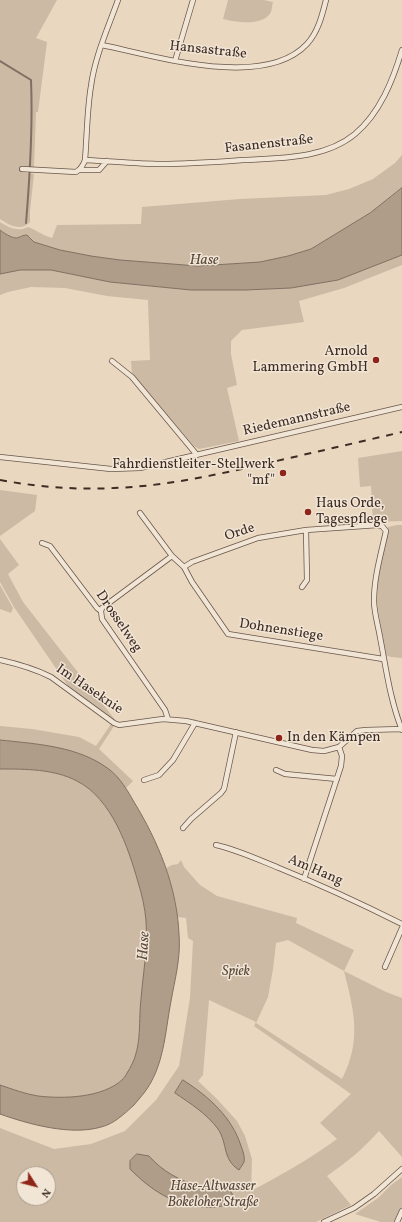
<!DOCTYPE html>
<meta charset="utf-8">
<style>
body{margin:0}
#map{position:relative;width:402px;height:1222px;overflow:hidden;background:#e9d7bf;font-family:Vollkorn,serif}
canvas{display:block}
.north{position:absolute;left:16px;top:1166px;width:40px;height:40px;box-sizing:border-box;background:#f1e5d5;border:1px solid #a99b8e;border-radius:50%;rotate:126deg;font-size:11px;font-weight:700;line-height:16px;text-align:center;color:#3d2b24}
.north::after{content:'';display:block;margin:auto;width:14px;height:18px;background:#8f2418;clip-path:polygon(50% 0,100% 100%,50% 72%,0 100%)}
</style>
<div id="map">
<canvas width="402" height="1222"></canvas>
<div class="north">N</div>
</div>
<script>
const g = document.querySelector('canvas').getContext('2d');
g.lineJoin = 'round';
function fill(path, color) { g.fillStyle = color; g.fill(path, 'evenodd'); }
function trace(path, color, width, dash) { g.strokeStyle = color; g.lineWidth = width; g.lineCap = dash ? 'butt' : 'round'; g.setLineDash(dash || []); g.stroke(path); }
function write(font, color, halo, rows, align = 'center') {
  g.font = font + ' Vollkorn,serif'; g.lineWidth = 3; g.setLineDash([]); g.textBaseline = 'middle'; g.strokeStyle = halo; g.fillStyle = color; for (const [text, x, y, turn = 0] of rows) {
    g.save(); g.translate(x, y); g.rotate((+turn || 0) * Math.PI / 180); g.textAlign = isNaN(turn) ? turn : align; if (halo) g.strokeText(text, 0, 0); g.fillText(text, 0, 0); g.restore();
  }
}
fill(new Path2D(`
 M0,0H57L36,38L47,42L38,112H36L34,167H22V172L34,174L30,211V222C21,232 9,225 0,219Z
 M228,0H264L273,2C272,5 272,9 271,12C263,27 235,22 223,19Z
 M402,155V188L370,213L311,249L288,256L260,262L198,266L120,260L91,256L60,250L34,242L30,237L24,235C13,240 9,236 0,230V222C9,228 18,232 28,227C36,230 42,235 52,238L57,225L141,224L142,207L240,199L326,195L349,189L373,179L395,163Z
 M402,255V265L344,288L299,301L304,322L242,330L231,341V354L237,385L227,388L239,441L199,449L194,446L135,377L132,374L131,361L150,360L148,300L107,296L65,288L31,287L8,292L0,295V274L20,270H51L110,282L191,290H245L291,288L338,280Z
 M402,451V521L373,522L371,486L360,487L358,458Z
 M0,490L37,495L35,511L0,536Z
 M397,525H402V658L391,657L385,655L377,602L378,575L388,527Z
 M0,539L19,565L8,574L23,602L116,721L68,686L14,607L0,582Z
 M0,585L13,608L11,613L0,609Z
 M111,724L114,726L99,749L133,781L126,788C121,782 116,775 109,770C78,746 37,744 0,740V726L32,729L79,737L96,746Z
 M0,769C26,769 54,769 77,781C112,799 128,847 138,882C142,895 145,908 146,921C148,947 143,974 141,999C138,1026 143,1049 127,1073C126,1075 124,1078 122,1080C102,1098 63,1099 38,1096C25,1094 12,1089 0,1085Z
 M181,860L184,867L200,885L217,896L297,918L296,923L354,950L344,971L386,992L402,998V1157L379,1131C362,1150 347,1162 327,1176L351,1205L316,1222H0V1128L54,1149L91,1144L125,1131L156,1100L179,1066L190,998L193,941L188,938L186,918L177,917L176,904L166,868L172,865L178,864ZM288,940L344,971C354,1011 362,1040 342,1079L256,1023L268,997L273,969L276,943ZM209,1000L256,1022L254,1026L351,1094L320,1123L337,1139C310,1159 281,1175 251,1191L252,1159L245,1136L237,1121L217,1099L198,1081L203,1075ZM24,1174H48V1198H24Z
 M402,1177V1207L395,1222H381L355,1214L378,1198L391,1185Z`), '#ccbaa5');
const water = new Path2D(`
 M402,188V255L338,280L291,288L245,290H191L110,282L51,270H20L0,274V230C4,233 11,238 17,238C20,237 23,235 27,235L34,242L60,250L91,256L120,260L198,266L260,262L288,256L311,249L370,213Z
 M0,740C37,744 79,746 110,770C120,778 128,791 134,802C158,841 177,887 179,934C181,957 175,979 171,1001C165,1033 164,1067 144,1093C141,1097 137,1101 134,1105C124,1114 114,1124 101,1127C71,1136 28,1124 0,1114V1085C12,1089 25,1094 38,1096C63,1099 102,1098 122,1080C124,1078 126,1075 127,1073C143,1049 138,1026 141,999C143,974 148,947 146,921C145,908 142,895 138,882C128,847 112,799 77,781C54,769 26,769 0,769Z
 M183,1080C208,1096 232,1117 241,1146C243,1151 245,1157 244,1162C243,1164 241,1167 239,1170C222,1159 228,1144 218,1129C206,1113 191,1104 175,1093Z
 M137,1154L149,1156C162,1171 180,1181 199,1186C203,1187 206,1184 211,1184C220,1183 230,1187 233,1196L231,1203C222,1207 213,1208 203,1207C173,1205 151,1190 130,1169V1161Z`);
fill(water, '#af9d8a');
trace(water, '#816f61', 1);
trace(new Path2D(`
 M0,61L31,80C33,128 30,175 26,223`), '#816f61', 2);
const street = new Path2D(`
 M102,45C155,56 264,90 307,44C318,32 322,16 326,0
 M175,61L193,0
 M85,160C110,161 136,164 161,164C188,164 215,162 243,160C280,158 325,159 355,134C380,113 393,80 402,50
 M22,169L76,172C81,169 83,166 85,160C87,135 87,110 91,86C95,56 108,28 118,0
 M80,170H99L107,161
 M112,361L132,377L197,455
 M0,457L111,469L140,468L402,407
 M140,513L172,556L184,567L192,582L228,634L383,659
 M42,543L50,546L97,608L101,611L102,619L165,710L168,719
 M184,567L192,562L258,538L306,530L378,525L382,526L386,531C381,554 374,577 374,601C374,612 378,625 380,637C386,668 390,700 402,730
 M302,587L307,580L306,530
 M101,611L102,608L172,556
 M0,660C18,664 35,669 51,677L114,723L119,725L163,719L186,721L312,750L324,751L339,747L357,731L366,730L402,729
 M276,770L285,774L337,779
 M144,780L159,775L173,760L195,723
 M183,828L191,819L221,793L224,789L236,732
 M216,845C238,850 259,860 279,868C321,885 362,904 402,924
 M304,879L341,766L342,756L339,747
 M385,967L402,928
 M324,1222L354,1208L374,1194L402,1169
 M397,1222L402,1211`);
trace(street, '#68564b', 6);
trace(street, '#f1e5d5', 4.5);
trace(new Path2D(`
 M0,480C38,487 76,490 114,488C168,486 220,474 272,462C316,452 359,442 402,432`), '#3d2b24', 2, [7, 7]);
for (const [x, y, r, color] of [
 [376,360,4,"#8f2418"],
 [283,473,4,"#8f2418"],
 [308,512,4,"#8f2418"],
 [279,738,4,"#8f2418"]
]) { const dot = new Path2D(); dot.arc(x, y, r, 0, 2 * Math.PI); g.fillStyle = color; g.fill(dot); trace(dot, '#f1e5d5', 1.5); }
write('14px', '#3d2b24', '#f1e5d5', [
 ["Hansastraße",208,51,6],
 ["Fasanenstraße",269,145,-6],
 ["Riedemannstraße",297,420,-13],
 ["Orde",240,533,-18],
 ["Drosselweg",118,622,56],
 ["Dohnenstiege",281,631,9],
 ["Im Haseknie",89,690,34],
 ["Am Hang",315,871,23]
]);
write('14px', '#3d2b24', '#f1e5d5', [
 ["Arnold",368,352],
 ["Lammering GmbH",368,368],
 ["Fahrdienstleiter-Stellwerk",275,465],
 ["\"mf\"",275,481],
 ["Haus Orde,",316,504,"left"],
 ["Tagespflege",316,520,"left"],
 ["In den Kämpen",287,738,"left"]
], 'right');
write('italic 14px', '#5a483e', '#f1e5d5', [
 ["Spiek",236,972],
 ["Hase-Altwasser",213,1187],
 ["Bokeloher Straße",213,1203]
]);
write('italic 15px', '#5a483e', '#f1e5d5', [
 ["Hase",204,261],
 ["Hase",145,946,-86]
]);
</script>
